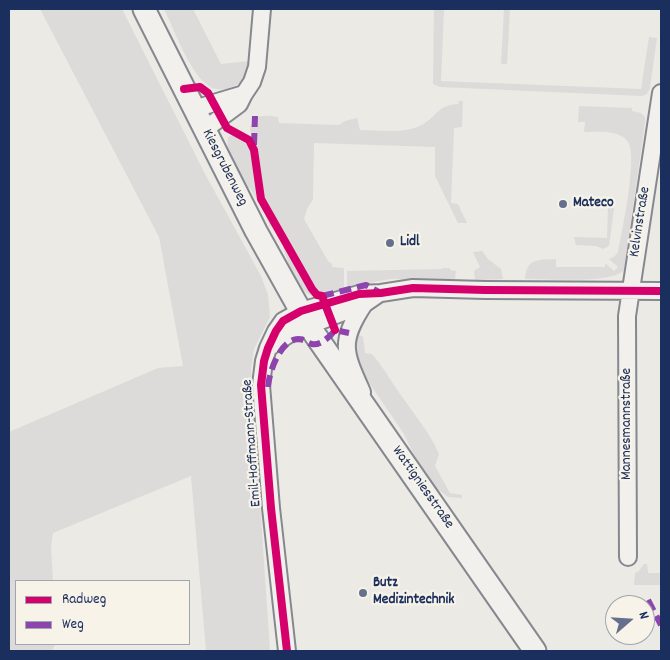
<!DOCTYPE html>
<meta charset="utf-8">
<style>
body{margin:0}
#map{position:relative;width:670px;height:660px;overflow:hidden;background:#ebeae5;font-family:Dekko,sans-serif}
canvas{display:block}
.frame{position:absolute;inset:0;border:10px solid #1b2f5e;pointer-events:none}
.legend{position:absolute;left:15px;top:580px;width:175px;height:65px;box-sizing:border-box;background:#f7f3e8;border:1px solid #9fa5b1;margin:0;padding:6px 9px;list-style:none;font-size:15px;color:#1b2f5e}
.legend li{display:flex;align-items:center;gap:10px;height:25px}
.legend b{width:25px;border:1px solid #9fa5b1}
.north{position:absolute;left:605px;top:595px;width:50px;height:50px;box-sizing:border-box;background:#f7f3e8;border:1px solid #9fa5b1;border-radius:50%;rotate:71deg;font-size:14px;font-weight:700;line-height:20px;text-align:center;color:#1b2f5e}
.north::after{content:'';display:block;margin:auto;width:18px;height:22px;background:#64708d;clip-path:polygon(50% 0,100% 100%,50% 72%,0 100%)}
</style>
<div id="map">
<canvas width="670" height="660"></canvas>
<div class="frame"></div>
<ul class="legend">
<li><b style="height:6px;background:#d6006c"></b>Radweg</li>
<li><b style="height:6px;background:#8e44ad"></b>Weg</li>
</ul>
<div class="north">N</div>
</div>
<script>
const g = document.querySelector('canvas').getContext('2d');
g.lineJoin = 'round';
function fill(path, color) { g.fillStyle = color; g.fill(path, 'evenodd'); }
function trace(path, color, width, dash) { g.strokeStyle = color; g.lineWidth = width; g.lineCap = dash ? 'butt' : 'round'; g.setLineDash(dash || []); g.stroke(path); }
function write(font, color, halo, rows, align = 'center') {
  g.font = font + ' Dekko,sans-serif'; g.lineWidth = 4.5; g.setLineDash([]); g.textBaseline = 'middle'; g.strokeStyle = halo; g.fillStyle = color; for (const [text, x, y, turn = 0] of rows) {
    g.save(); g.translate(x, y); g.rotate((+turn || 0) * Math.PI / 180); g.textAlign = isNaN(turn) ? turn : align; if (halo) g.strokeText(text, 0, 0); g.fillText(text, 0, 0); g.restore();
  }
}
fill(new Path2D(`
 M40,9H122L204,172L261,276L268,295L270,317L254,349L251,369L270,651H206L191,476L53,533L51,546L53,581H16V644H55L52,651H9V432L158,368L183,366L159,237Z
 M164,9H193L221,64L250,61C248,75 245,83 231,87C227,89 221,90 216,89C193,85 174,28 164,9Z
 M434,9H444L441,81L641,89L649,37L657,38L650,88L647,94L642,96L440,87L433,84Z
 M504,9H510L507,64H501Z
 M459,101H463L462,127L454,128L451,203L458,204L467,223H458L435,176V147L314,143L313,199L307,209L304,219L328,261L332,264V267L344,268V288L325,293L315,290L263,200L250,128C256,114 263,115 278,117L279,123L339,125L345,121L357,118L360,130C380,130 407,135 425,123C438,114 439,105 458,104Z
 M579,106L632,108V111L641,113L645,117V123L624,270C612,284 545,279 525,279C526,258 539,260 556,259V267H605V263L614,271L618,267L609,259L614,257L618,252C622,231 638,157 628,142C620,129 597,132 584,132L585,122H578Z
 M233,135C259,144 253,172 257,193C259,203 267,213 272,222V226L270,227L265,214L250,188H247C239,172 225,155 228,137Z
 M605,203H611L614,208L609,246L603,249L596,246L576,245L574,237L607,238L608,208H602Z
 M283,243L311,293L316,297C296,293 289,264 283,248Z
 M482,251L488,259L501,269L503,279L475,280L474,271L480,267L473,252Z
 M442,268H450V270L456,271L455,279H390L347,287V271L442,269Z
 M359,335L363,337L365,353L372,354C384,368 392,383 403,398C416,417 430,433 439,454L435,466L450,493L462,495V498L448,497L436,488L414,455L404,434L357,365L354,340Z
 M644,564H647L648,573H661V585H634L635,573L639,571Z`), '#dcdbd9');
const minor = new Path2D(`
 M194,109L244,94
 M204,130L239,104L244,94L252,82L257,67L262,9
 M268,348L292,332L364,304L380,293
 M362,392C344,352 339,342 364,304
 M628,557L627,316L661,93
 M287,651L271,508L261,385L264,361L268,348L276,331L283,321L301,311L359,294L381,293L413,288L485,290L661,291`);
const major = new Path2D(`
 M144,9L256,231L309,326L535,651`);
trace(minor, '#85888f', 20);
trace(major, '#85888f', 25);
trace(minor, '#f1f0ec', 16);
trace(major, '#f1f0ec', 21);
trace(new Path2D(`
 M254,145L255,116
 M322,296L366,285L379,292
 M268,387C269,372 280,340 298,339C304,339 307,343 312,344C320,346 331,336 335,330L349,333
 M648,600L661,625`), '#8e44ad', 6, [12, 6]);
trace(new Path2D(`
 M184,89L200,87L208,93L227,128L249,140L254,150L261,199L312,289L317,295L322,296L335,330
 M287,651L271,508L261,385L264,361L268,348L276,331L283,321L301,311L359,294L381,293L413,288L485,290L661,291`), '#d6006c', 8);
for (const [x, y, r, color] of [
 [563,204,5,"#64708d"],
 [390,243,5,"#64708d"],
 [363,593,5,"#64708d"]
]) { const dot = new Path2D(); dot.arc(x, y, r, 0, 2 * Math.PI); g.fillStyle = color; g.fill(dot); trace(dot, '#f7f3e8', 2); }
write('15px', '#1b2f5e', '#f7f3e8', [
 ["Kiesgrubenweg",224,168,63],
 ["Kelvinstraße",641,222,-81],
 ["Mannesmannstraße",628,424,-90],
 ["Emil-Hoffmann-Straße",253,443,-94],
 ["Wattigniesstraße",422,488,55]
]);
write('bold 15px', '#1b2f5e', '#f7f3e8', [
 ["Mateco",573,204],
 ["Lidl",400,243],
 ["Butz",373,584],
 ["Medizintechnik",373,601]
], 'left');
</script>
